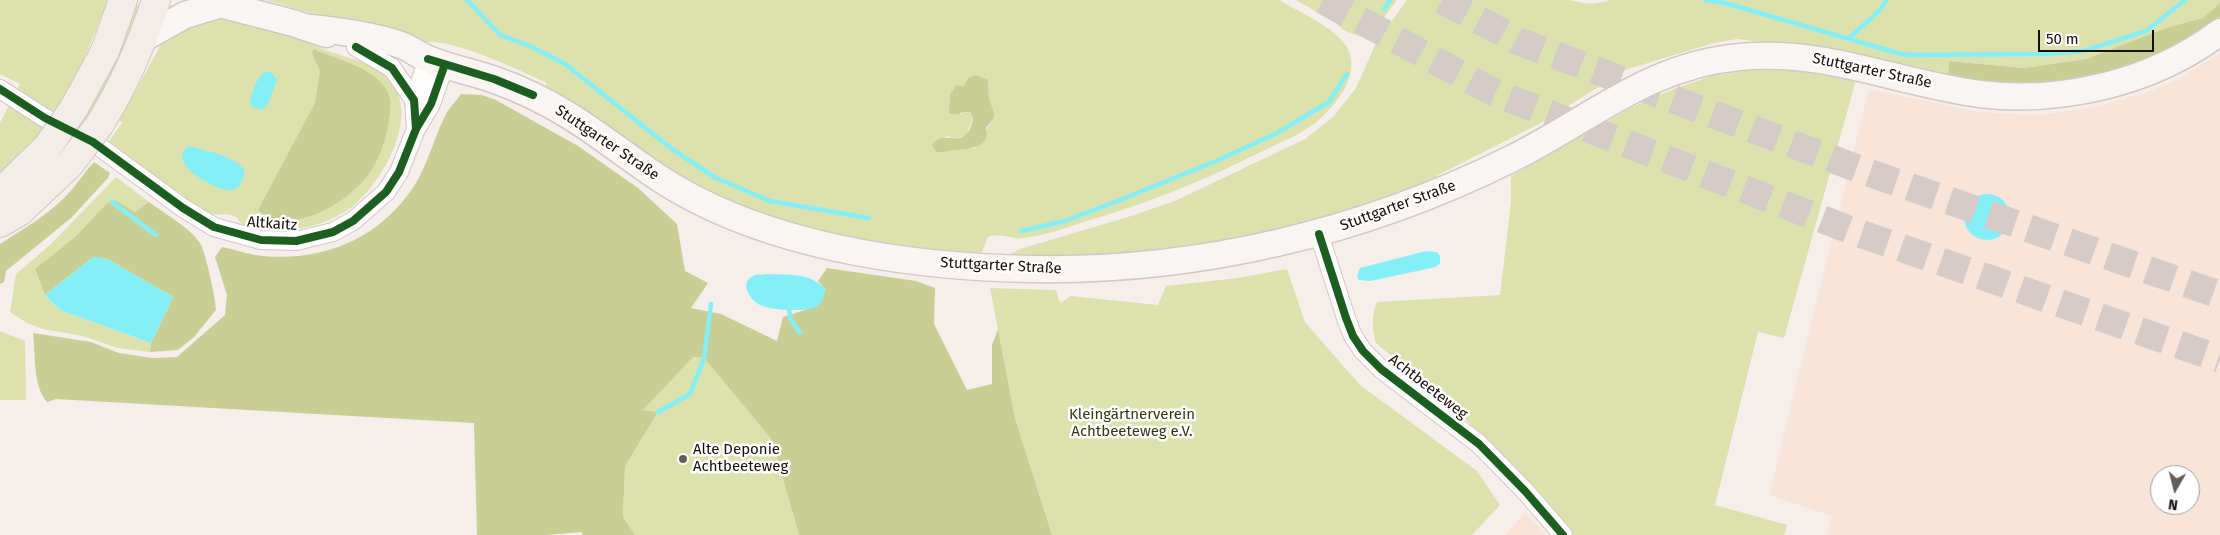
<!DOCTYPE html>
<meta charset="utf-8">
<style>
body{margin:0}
#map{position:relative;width:2220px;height:535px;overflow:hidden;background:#f6eeea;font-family:"Fira Sans",sans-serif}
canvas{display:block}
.north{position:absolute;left:2150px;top:465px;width:50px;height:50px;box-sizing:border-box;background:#fff;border:1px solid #a39e9c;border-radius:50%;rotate:188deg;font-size:14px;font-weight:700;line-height:20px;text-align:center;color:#180d08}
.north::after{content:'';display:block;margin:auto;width:18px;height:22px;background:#665c57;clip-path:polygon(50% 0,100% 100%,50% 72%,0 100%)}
.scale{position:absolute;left:2038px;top:30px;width:116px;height:22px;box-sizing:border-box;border:2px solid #180d08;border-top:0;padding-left:6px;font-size:15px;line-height:18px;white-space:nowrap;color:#180d08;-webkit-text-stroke:4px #fff;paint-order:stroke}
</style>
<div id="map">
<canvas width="2220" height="535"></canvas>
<div class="north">N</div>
<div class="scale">50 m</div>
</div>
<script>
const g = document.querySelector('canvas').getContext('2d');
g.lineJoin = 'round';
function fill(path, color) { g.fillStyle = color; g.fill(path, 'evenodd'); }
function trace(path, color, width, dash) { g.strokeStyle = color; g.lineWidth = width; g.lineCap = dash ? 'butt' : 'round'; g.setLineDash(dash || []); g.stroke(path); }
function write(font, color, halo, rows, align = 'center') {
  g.font = font + ' "Fira Sans",sans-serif'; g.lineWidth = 5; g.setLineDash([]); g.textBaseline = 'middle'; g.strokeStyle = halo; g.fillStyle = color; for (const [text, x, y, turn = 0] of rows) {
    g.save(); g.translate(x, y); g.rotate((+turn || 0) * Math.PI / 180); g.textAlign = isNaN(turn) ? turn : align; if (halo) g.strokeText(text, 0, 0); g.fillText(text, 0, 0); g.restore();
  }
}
fill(new Path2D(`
 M2220,53V535H1827L1832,516L1769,495L1869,89L1978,112L2039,115L2100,106L2150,91L2177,80ZM2160,475H2190V505H2160Z
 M1525,512L1546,535H1506Z`), '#f9e4d9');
fill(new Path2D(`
 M0,0H108L83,62L69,89L71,91L37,139L0,175V123L20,84L0,74Z
 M266,0H1279C1299,12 1343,30 1350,54C1357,77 1338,102 1322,117C1307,132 1283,141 1263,151C1205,180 1149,203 1087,221C1071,226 1053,233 1036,236C1030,237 1020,240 1014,238C1004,236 998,234 988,237L982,252L962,257L837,239L695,192L544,88L547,83C516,69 467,45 434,42C429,41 422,43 416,43ZM988,80L989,98L994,112V118L975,148L956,150L934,142L947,136L957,139L967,134L973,117L970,112L967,111L961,114C947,102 947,101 956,85L964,86L967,82Z
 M1296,0H1397L1376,28L1359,36L1345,31L1334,22Z
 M1407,0H1570C1584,4 1595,5 1610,0H2220V3L2204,18L2169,27L2086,59L2024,68L1949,61L1948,76L1847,51L1797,44H1781L1737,39L1714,43L1628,69L1539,124L1436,176L1440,182L1333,221L1121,259L1006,256L1020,249L1131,216L1177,200L1305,139L1333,117L1356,88L1377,41Z
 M136,4L142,8L132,36L88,120L80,116Z
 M204,17C229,20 254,23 278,31C296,36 311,45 328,51C351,59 375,62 391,82C420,118 382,182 353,206C336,220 308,229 286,230C273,231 252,233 242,224C239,221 238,217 234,216C225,212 216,216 205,214L107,144L122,123L119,120L168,32Z
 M1751,70L1796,71L1856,80L1784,338L1758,332L1715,505L1787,525L1784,535H1574L1501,453L1460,414L1376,343C1372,328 1371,317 1377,302L1500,295L1511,202V176L1630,108L1676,88L1712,76Z
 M116,177L149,202L135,212L115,200L107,203L75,237L35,269L45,295L60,310L151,343L150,352L118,348L82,336L43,329L27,323L10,312L16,274L51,244Z
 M1287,269L1305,322L1360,385L1477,471L1500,505L1472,535H1052L1015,418L990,288L1056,290L1060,303L1071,296L1158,305L1166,286L1238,278Z
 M0,331L25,341L26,400H0Z
 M692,357L704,358L772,440L799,535H635L623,517L625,465L658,412L642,410Z`), '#dce2ae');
fill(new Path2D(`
 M2220,3V17C2184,47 2124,75 2078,81C2035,88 1990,83 1948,76L1949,61L2024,68L2086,59L2169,27L2203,18Z
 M313,49C336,59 371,66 386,89C393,100 390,114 388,126C385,143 379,158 370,172C352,199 305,229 271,218C267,217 262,213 258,210L315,103L320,71L312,53Z
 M976,75L988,80L989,98L994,112V118L986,128C991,147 970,149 957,150C950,150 943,153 937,152L932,146C939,133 950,140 961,138C969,133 972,127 973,117L970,112C963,110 957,117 949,113L950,95L956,85L964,86L968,78Z
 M461,94L482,95L496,100L578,146L638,188L677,224L685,271L708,283L691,308L721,314L777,341L783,317L817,306L825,289L818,281L827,268L916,281L935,288L934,324L967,390L992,384V345L998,329L1015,418L1052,535H799L772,440L704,358L693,357L643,410L658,412L625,466L623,517L635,535H583L581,532L547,535H477L474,423L56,399L47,402C32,384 36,356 33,333L91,342L119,353L152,358L177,357L225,315L227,295L215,257L222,247C233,249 244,253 255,255C319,264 379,240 414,186C429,163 434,136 447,112C451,106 457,100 461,94Z
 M94,162L110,173L108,178L71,218L6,271L4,282L0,284V244C23,229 48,215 67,195C77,185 84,172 94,162Z
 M115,200L135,212L149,202C165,214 188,226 200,243C205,250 216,300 216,310L194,337L178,350L150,352L151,343L173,297L107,259L93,257L45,295L35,269L75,237L107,203Z`), '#c8cf95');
fill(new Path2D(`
 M267,71L271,72L277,79L269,102L262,110L252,107L250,102C252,92 257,75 267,71Z
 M189,146C207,151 232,155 245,170C243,177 242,187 233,190C221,194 163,163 189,146Z
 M1964 217a23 23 0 1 1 46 0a23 23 0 1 1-46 0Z
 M1426,251L1437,252L1440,256V263L1436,267L1370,281L1359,280L1357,276L1360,268Z
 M93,257L107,259L173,297L151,343L60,310L45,295Z
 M767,274C788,275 810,272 825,289C824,295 823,301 818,306C809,313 769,310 760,305C749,299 738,282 755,275C758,274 764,275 767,274Z`), '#85eff8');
trace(new Path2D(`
 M467,0L500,35L530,46L565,64L672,149L716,178L770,201L869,218
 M1706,0L1725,3L1901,54L1915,55L2043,54L2083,51L2146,31L2185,0
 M1384,9L1390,0
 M1849,38L1879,11L1887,0
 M112,202L156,235
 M1021,231L1065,221L1115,202L1216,161L1275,134L1329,102L1347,74
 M789,310L791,320L800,333
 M658,412L690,394L704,358L711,304`), '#85eff8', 4.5);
trace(new Path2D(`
 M1323,0L1495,93L1850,230L2220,359
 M1442,0L1518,41L1867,172L2220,295`), '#d5ccc8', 28, [28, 14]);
const minor = new Path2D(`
 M356,47L392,68L414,100L416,129
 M0,89L45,118L93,142L183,208L214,227L261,240L296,241L333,232L353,221L386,192L399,172L416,129L431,104L445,64
 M414,100L428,59
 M1319,234L1346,318L1353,336L1363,351L1381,369L1479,444L1525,491L1563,535`);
const secondary = new Path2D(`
 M204,0L293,23L326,34
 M311,28C342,31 371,35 401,45C410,48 418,55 428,59C449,68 473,72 495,80C521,89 545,101 568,115C612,142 649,176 695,199C794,250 920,267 1031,269C1197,272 1362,233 1511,159C1590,120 1648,65 1740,57C1828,49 1896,83 1980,94C2063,104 2154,82 2220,32
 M142,39L185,15L221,4`);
const primary = new Path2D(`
 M74,108L105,51L123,0
 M100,124C124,85 142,44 156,0
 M0,193L48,146
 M0,223L19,212L70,164`);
trace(minor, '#d2c8c3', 20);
trace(secondary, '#d2c8c3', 29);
trace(primary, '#cec8c6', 30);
trace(minor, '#fefcfc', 18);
trace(secondary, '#f9f5f2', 26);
trace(primary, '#f3ede7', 28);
const primaryBridge = new Path2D(`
 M48,146L74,108
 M70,164L100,124`);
trace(primaryBridge, '#cec8c6', 30, []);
trace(primaryBridge, '#f3ede7', 28);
trace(new Path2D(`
 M356,47L392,68L414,100L416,129
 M428,59L494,79L533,95
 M0,89L45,118L93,142L183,208L214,227L261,240L296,241L333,232L353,221L386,192L399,172L416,129L431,104L445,64
 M1319,234L1346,318L1353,336L1363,351L1381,369L1479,444L1525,491L1563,535`), '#1b5e20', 8);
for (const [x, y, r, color] of [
 [683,459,5,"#665c57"]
]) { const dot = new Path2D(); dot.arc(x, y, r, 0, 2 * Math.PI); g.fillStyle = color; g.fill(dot); trace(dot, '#fff', 2); }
write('15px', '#180d08', '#fff', [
 ["Stuttgarter Straße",1872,71,12],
 ["Stuttgarter Straße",607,143,34],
 ["Stuttgarter Straße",1398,206,-20],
 ["Altkaitz",272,224,4],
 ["Stuttgarter Straße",1001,266,3],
 ["Achtbeeteweg",1428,387,38]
]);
write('15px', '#333a10', '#fff', [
 ["Kleingärtnerverein",1132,415],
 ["Achtbeeteweg e.V.",1132,432]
]);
write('15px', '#180d08', '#fff', [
 ["Alte Deponie",693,450],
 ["Achtbeeteweg",693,467]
], 'left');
</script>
